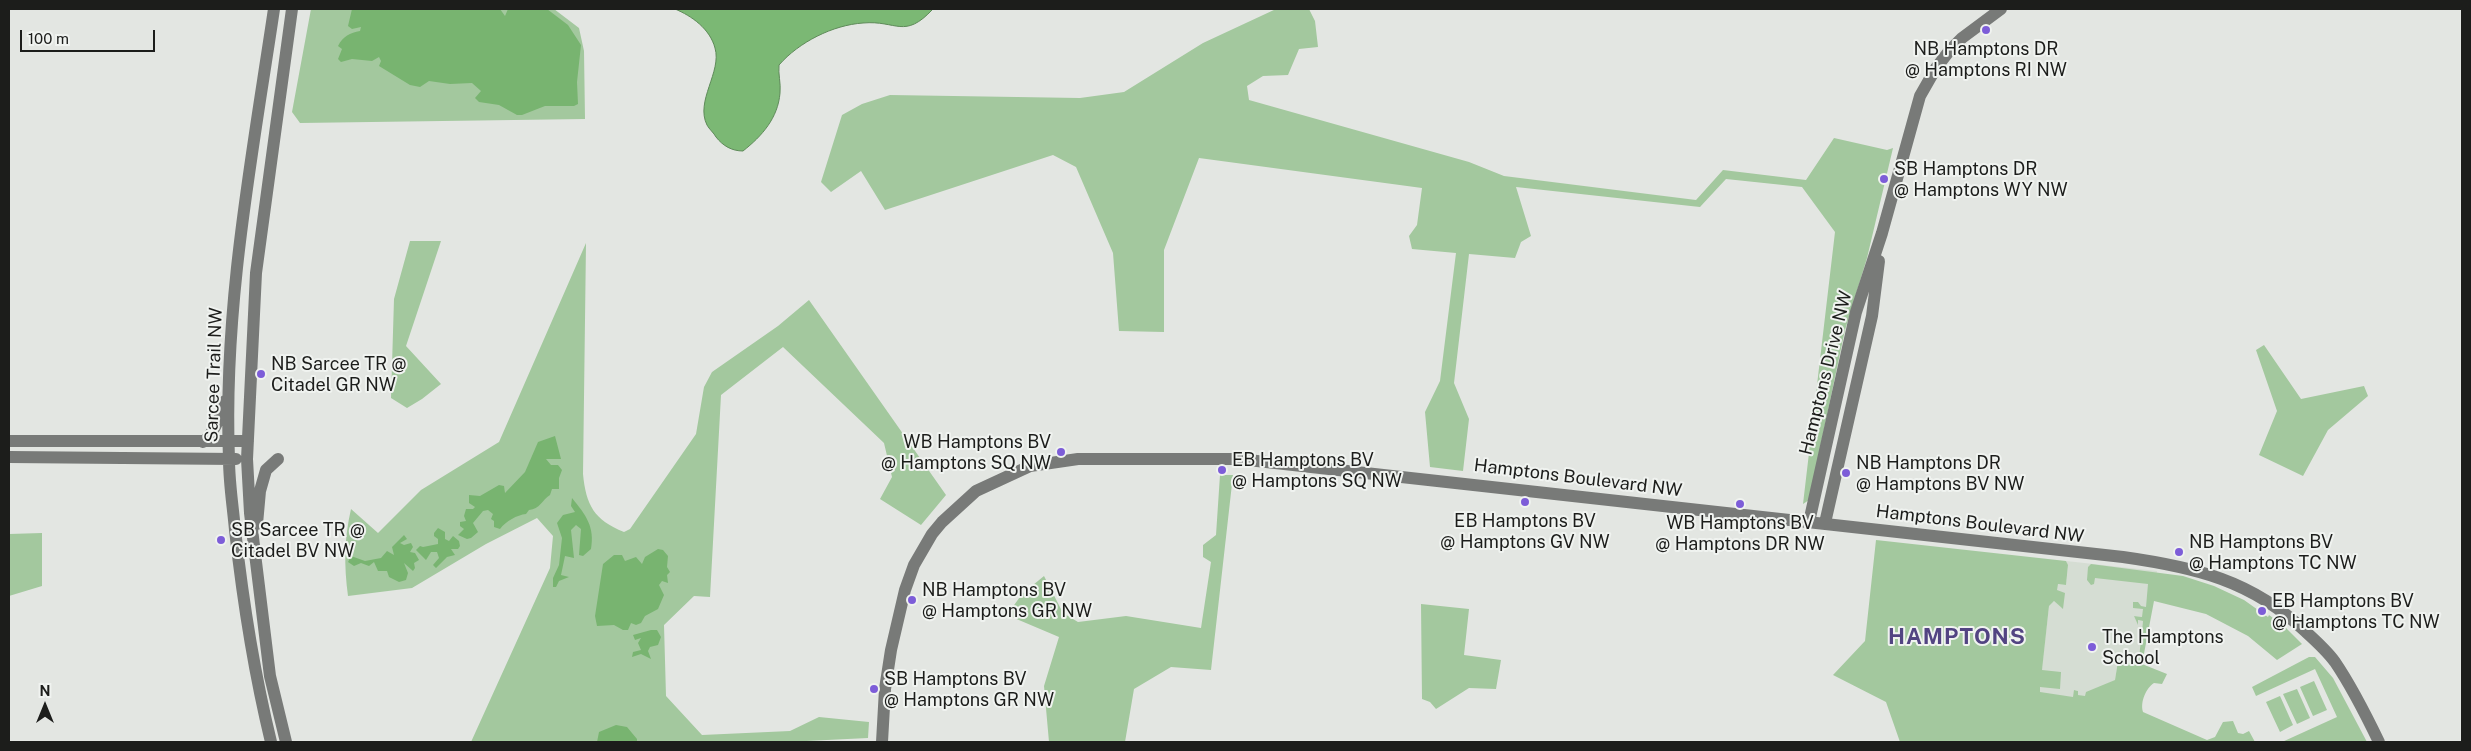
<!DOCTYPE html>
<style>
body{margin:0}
#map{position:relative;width:2471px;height:751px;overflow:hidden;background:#e3e6e2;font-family:"Public Sans",sans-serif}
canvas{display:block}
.frame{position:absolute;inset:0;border:10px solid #1c1d1b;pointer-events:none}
.north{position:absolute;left:20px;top:681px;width:50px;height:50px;-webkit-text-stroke:4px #f0f3f0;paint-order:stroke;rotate:0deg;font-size:14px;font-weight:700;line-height:20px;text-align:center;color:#1c1d1b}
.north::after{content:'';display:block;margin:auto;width:18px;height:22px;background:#1c1d1b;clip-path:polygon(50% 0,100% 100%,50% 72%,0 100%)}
.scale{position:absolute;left:20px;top:30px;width:135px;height:22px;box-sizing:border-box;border:2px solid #1c1d1b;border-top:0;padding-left:6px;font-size:15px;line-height:18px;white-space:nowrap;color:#1c1d1b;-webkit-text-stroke:4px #f0f3f0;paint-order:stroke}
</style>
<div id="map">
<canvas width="2471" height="751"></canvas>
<div class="frame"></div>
<div class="north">N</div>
<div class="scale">100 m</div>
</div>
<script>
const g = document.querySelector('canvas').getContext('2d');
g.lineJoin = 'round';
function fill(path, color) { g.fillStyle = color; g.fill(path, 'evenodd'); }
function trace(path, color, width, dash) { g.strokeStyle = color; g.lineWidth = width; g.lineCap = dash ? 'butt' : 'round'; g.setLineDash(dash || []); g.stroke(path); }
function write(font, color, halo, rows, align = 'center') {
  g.font = font + ' "Public Sans",sans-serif'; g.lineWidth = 4; g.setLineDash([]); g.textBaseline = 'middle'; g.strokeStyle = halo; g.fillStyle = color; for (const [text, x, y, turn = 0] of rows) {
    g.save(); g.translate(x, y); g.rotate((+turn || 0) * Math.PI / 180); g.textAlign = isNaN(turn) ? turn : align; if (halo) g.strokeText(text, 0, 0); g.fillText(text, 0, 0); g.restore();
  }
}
fill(new Path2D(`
 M2066,561L2157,571L2154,600L2142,617L2134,616L2138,624V620L2143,621L2139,658L2136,662L2118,661L2115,680L2089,693L2088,697L2075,695L2078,691L2075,690L2074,698L2037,712L2049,606L2054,601L2062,608L2057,590V584L2066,585L2068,566Z`), '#d5ddd3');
fill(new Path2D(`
 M311,9H554L579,28L584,51L585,119L300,123L292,112Z
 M1276,9H1309L1315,21L1318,47L1299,49L1288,75L1263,76L1247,86L1249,100L1469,162L1504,176L1696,200L1723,170L1806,180L1834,138L1887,150L1893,148L1867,258L1845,330L1809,500L1803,504L1835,232L1802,187L1726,179L1700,207L1516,187L1531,236L1521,242L1515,258L1469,254L1454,383L1469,419L1463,471L1430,467L1425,412L1440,381L1456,253L1412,249L1409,236L1417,225L1422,188L1199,158L1164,250V332L1119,331L1113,253L1076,167L1053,155L885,210L861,171L831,192L821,182L842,115L862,104L890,95L1080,98L1124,92L1203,43Z
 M410,241H441L406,346L441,384L422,399L407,408L391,398L394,299Z
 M586,243L583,474C586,505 594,520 624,532L630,529L696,434L704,387L712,372L778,326L809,300L946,495L921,525L880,499L892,477L884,443L783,347L721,395L710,597L694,596L664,625L666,696L702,735L790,731L819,717L869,722L868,738L786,742H471L550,568L553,536L537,518L486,544L412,588L348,596C344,565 344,540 351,509L378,533L421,490L499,442Z
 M2264,345L2301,399L2364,386L2368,396L2328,430L2303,476L2259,455L2277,411L2256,350Z
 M1220,475H1233L1211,670L1171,667L1134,689L1125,742H1049L1044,686L1059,637L1007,615L1022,594L1044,576L1063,613L1078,622L1126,616L1201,628L1211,562L1203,557V545L1216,535Z
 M42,533V586L9,596V534Z
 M1876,540L2066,561L2068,565L2066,585L2058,584L2057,590L2065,593L2063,609L2054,601L2049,606L2042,670L2061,672L2060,689L2040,687V692L2073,697L2074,690L2078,691V695L2085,696L2086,692L2115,680L2118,661L2132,663L2139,658L2143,621L2138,620V625L2134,616L2142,617L2143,609L2133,608V602H2138L2141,606L2146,607L2148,584L2095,578L2094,584L2091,585L2087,580L2088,567L2091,564L2183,576L2214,586L2244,600L2268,617L2269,615L2285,627L2302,644L2277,660L2248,636L2206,614L2154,601L2142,664L2167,674L2162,684L2154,683C2146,688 2140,702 2143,712L2207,740L2215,737L2223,722L2233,721L2238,733L2243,734L2249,731L2255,742H1900L1886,702L1833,675L1865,641Z
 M1421,604L1469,609L1464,655L1501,660L1496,689L1469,688L1436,709L1430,702L1422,699Z
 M2309,657H2315L2333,678L2367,742H2282L2337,717L2315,669L2256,696L2252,687Z
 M2314,681L2327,710L2313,716L2300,687Z
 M2297,689L2310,718L2297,724L2283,694Z
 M2280,696L2293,725L2280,732L2266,702Z`), '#a3c89e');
fill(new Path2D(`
 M352,9H500L505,16L508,9H547L568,25L581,45L577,82L578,104L574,106H545L522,115H517L499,105L479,102L475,98L481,91L472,83L450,84L429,81L420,87L410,85L379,66L381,61L379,57L372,61L352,59L341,62L338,59L342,49L338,46C343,36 350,33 360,31L361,27L352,29L348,26Z
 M555,436L561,459H546L551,465H558L562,470L559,478V489H552L550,495C542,500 540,509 529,510L526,514C517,515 506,521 500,529L494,527V521L491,519L493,514L488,510L483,511L473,523L478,532L471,538L467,539L458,535L464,529L460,526V522L466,521L464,516L466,509H473L475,507L469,503V495L480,496L499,485L504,486L505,493L525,472L538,442Z
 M572,498C586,515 595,527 591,549L583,556L579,555L581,529L576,525L571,530L574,558L565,556L561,575L569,577L559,581L556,587H553V578L559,565L562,538L557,523L563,515L575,512L571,506Z
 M438,528L445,532V539L449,541L453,536L459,541L460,546L458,549H451L455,555L447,557L436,568L433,565L439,558L437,552H431L426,560L416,550L420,546L423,547L438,544V539L434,536V533Z
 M404,535L407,539L400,543L404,545L411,543L413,547L410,552L415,553L419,560L414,563L415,568L413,571L404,563L408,573L406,580L399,582L389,577L387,571H378L374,562L369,566L361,563L354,566L348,562L351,556L365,561L381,558L387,551L394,555L392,547Z
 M658,549L663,550L668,556L667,567L670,572L667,575L668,583L662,581L659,585L664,595L658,609L645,616L641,623L636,625L631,623L628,630H623L614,625L597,626L595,616L603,564L614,555H622L625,561L636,557L642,564L645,557Z
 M651,630H657L661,637L658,645L650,647L648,651L651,659L641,654L632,657L633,652L641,650L638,643L641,638L635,640L633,635Z
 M616,725L627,727L637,739V742H597L599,732Z`), '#78b470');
const water = new Path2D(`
 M675,9H933C904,40 897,20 863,23C833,25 799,42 779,65C778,74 781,83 780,93C778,118 762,136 743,151C732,151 723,146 716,137C714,133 709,129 707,125C695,101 722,72 715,48C710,29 692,16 675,9Z`);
fill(water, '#7bb874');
trace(water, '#5e8a59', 1);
trace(new Path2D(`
 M9,441H248
 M203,442C215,432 221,416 225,401
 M9,457L236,459
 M1809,522L1856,312L1882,233L1920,96L1936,68L1950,50L1962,38L2001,9
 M1825,523L1872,316L1879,261
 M257,524L260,491L266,470L278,459
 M271,742C254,672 243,602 235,530C233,507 229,483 229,459C223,308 252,157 274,9
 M286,742L270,676L250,513L247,459L256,273L292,9
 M882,742L885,689L891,650L905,590L914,565L932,534L942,522L976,491L1030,466L1078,459H1239L2123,557C2194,567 2252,580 2306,632C2316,641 2327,651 2335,662C2352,687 2366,715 2379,742`), '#787a78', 12);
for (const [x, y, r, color] of [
 [1986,30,5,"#7d5dd8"],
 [1884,179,5,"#7d5dd8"],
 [261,374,5,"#7d5dd8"],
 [1061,452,5,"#7d5dd8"],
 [1222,470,5,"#7d5dd8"],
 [1846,473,5,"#7d5dd8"],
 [1525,502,5,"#7d5dd8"],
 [1740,504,5,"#7d5dd8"],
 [221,540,5,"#7d5dd8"],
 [2179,552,5,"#7d5dd8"],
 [912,600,5,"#7d5dd8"],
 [2262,611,5,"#7d5dd8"],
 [2092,647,5,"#7d5dd8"],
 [874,689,5,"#7d5dd8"]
]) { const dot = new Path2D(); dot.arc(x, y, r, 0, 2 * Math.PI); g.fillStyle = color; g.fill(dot); trace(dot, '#f0f3f0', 2); }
write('18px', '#1c1d1b', '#f0f3f0', [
 ["NB Hamptons DR",1986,49,"center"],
 ["@ Hamptons RI NW",1986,70,"center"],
 ["SB Hamptons DR",1894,169],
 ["@ Hamptons WY NW",1894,190],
 ["NB Sarcee TR @",271,364],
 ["Citadel GR NW",271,385],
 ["WB Hamptons BV",1051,442,"right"],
 ["@ Hamptons SQ NW",1051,463,"right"],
 ["EB Hamptons BV",1232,460],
 ["@ Hamptons SQ NW",1232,481],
 ["NB Hamptons DR",1856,463],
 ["@ Hamptons BV NW",1856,484],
 ["EB Hamptons BV",1525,521,"center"],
 ["@ Hamptons GV NW",1525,542,"center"],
 ["WB Hamptons BV",1740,523,"center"],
 ["@ Hamptons DR NW",1740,544,"center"],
 ["SB Sarcee TR @",231,530],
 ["Citadel BV NW",231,551],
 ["NB Hamptons BV",2189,542],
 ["@ Hamptons TC NW",2189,563],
 ["NB Hamptons BV",922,590],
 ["@ Hamptons GR NW",922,611],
 ["EB Hamptons BV",2272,601],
 ["@ Hamptons TC NW",2272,622],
 ["The Hamptons",2102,637],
 ["School",2102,658],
 ["SB Hamptons BV",884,679],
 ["@ Hamptons GR NW",884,700]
], 'left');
write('18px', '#1c1d1b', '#f0f3f0', [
 ["Hamptons Drive NW",1826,373,-76],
 ["Sarcee Trail NW",214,375,-88],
 ["Hamptons Boulevard NW",1578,478,7],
 ["Hamptons Boulevard NW",1980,524,7]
]);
g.letterSpacing = '1px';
write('bold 22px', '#524482', '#f0f3f0', [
 ["HAMPTONS",1957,637]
]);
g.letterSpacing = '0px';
</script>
